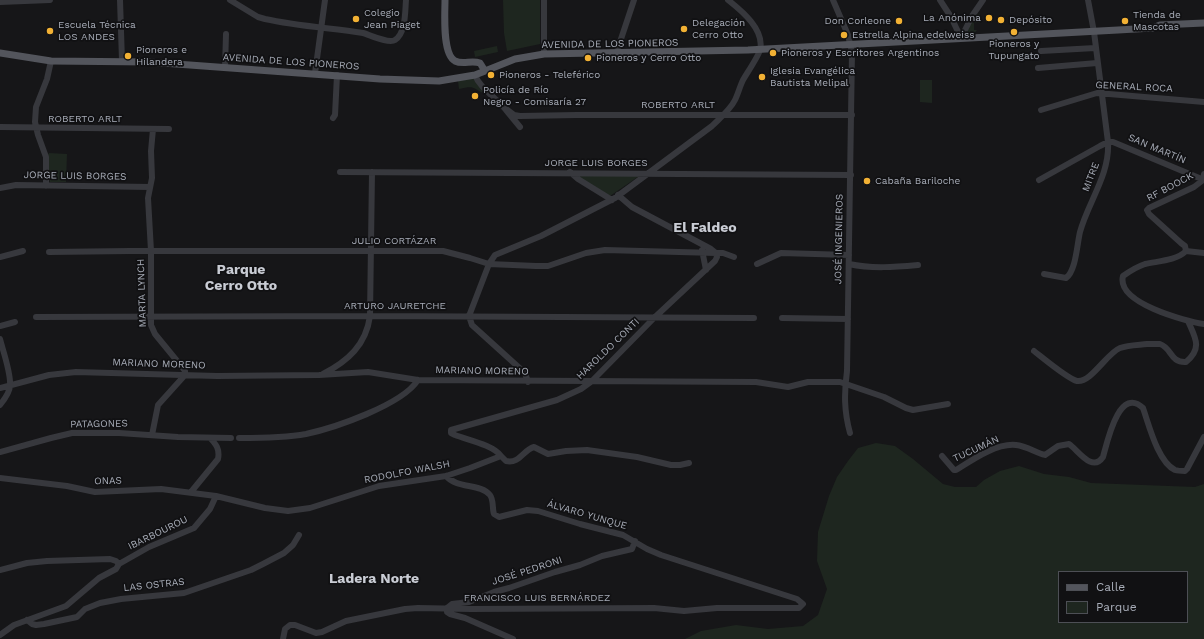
<!DOCTYPE html>
<meta charset="utf-8">
<style>
body{margin:0}
#map{position:relative;width:1204px;height:639px;overflow:hidden;background:#161618;font-family:"Work Sans",sans-serif}
canvas{display:block}
.legend{position:absolute;left:1058px;top:571px;width:130px;height:52px;box-sizing:border-box;background:#111113;border:1px solid #4d4f55;margin:0;padding:5px 7px;list-style:none;font-size:12px;color:#a8adb8}
.legend li{display:flex;align-items:center;gap:8px;height:20px}
.legend b{width:20px;border:1px solid #4d4f55}
</style>
<div id="map">
<canvas width="1204" height="639"></canvas>
<ul class="legend">
<li><b style="height:5px;background:#53555c"></b>Calle</li>
<li><b style="height:11px;background:#1e261f"></b>Parque</li>
</ul>
</div>
<script>
const g = document.querySelector('canvas').getContext('2d');
g.lineJoin = 'round';
function fill(path, color) { g.fillStyle = color; g.fill(path, 'evenodd'); }
function trace(path, color, width, dash) { g.strokeStyle = color; g.lineWidth = width; g.lineCap = dash ? 'butt' : 'round'; g.setLineDash(dash || []); g.stroke(path); }
function write(font, color, halo, rows, align = 'center') {
  g.font = font + ' "Work Sans",sans-serif'; g.lineWidth = 3.5; g.setLineDash([]); g.textBaseline = 'middle'; g.strokeStyle = halo; g.fillStyle = color; for (const [text, x, y, turn = 0] of rows) {
    g.save(); g.translate(x, y); g.rotate((+turn || 0) * Math.PI / 180); g.textAlign = isNaN(turn) ? turn : align; if (halo) g.strokeText(text, 0, 0); g.fillText(text, 0, 0); g.restore();
  }
}
fill(new Path2D(`
 M503,0H540V44L507,51L504,33Z
 M976,14H980V23H974V30H977L973,35H966V33Z
 M497,46L498,52L475,57L474,51Z
 M474,77L486,91L485,94C472,88 475,85 459,89L458,81Z
 M920,80H932V103L920,102Z
 M49,153L67,154L66,182H50L46,157Z
 M581,173L642,174L610,196L578,177Z
 M876,443L895,446L913,459L943,484L955,487H976L984,480L1000,471L1019,466L1044,474L1069,477L1091,483L1195,487L1204,484V639H685L701,631L736,625L768,629L803,626L818,615L827,589L817,561L818,532L829,496L837,477L848,461L858,448ZM1059,572H1187V622H1059Z`), '#1e261f');
trace(new Path2D(`
 M120,0L122,61
 M230,0L258,17L265,19C297,26 330,28 363,33C370,35 389,44 395,40C406,33 405,11 406,0
 M544,0V54
 M833,0L848,35L852,52L847,371C844,393 844,411 850,433
 M940,0L951,17L961,38
 M0,2L50,0
 M961,38L972,16L983,0
 M1041,51L1095,48
 M616,54L634,0
 M225,68L226,34
 M1038,68L1097,63
 M315,73L325,0
 M475,75C480,89 497,98 506,110C511,116 515,121 520,127
 M506,109L514,115L520,116L577,115H852
 M1041,110L1097,93L1204,102
 M333,118L335,115L337,75
 M0,127L169,129
 M340,172L851,175
 M570,172L578,179L612,200
 M1039,180L1100,146L1108,142H1113L1204,180
 M46,186V157L38,135L35,122L36,107L47,79L51,61
 M0,188L16,185L150,187
 M702,250L706,270
 M1186,251L1185,246L1181,243L1149,214L1147,210L1149,208L1194,187L1203,180L1204,174
 M49,252L130,251H443L470,258L489,264L536,266H548L586,253L605,250L716,253H723L734,257
 M1204,253L1186,251C1176,261 1158,261 1145,264C1136,267 1130,271 1123,276C1116,303 1185,321 1204,324
 M0,257L23,251
 M757,264L781,253L849,255
 M849,264C872,269 895,267 918,265
 M1044,274L1066,278C1076,271 1077,244 1080,232C1088,202 1110,175 1108,142L1094,32L1088,0
 M36,317L370,316L754,318
 M782,318L848,319
 M0,326L15,322
 M0,339C3,351 11,373 10,385C10,392 4,400 0,405
 M1034,351C1043,358 1068,379 1077,381C1091,383 1107,353 1120,348C1128,345 1139,345 1147,344C1151,344 1156,344 1160,344C1172,348 1170,363 1186,362C1203,348 1195,337 1188,321
 M323,374C348,361 366,345 370,316L372,172
 M528,382L525,373L472,325L469,316L489,264L495,255L541,236L615,198L712,126C720,118 730,110 735,100C738,94 740,86 743,80C747,73 758,57 760,50C765,30 742,11 728,0
 M0,388L49,375L76,372L217,376L319,375L368,372L418,380L756,382L788,387L808,382H840L884,397L906,408L913,410L948,404
 M152,435L158,405L185,375V371L182,367L155,334L151,325V251L148,198L152,178L151,151L153,129
 M239,438C261,438 284,438 306,434C334,428 402,405 418,380
 M0,452L51,438L72,433H119L178,437L231,438
 M501,456C493,445 468,440 455,435L451,433V430L557,400L581,389L592,381L654,318L715,261L717,257L716,253L711,249L632,207L618,195
 M942,456L954,470H956C972,460 996,443 1016,445C1026,446 1035,452 1045,455L1058,446L1069,444C1078,450 1092,473 1103,457C1107,443 1119,385 1143,408C1149,425 1158,462 1175,470C1178,471 1182,471 1185,471L1187,469L1204,437
 M0,478L67,486L95,492L161,489L216,496L265,508L288,511L310,508L379,486L446,476L470,468L501,456L506,461C520,464 523,450 534,447L548,454L566,451L587,450L637,457L671,465H680L689,463
 M191,492L218,459C220,449 216,444 210,438
 M119,564L149,547L194,528L210,509L216,496
 M0,570L27,563L47,561L110,559L116,561L119,564L116,569L99,578L66,606L14,625L0,635
 M27,620L32,624L36,625L44,624L77,617L85,609L100,603L121,599L184,593L251,570L263,564L284,553L293,545L299,535
 M283,639L285,629L290,625H295L316,633L322,632L346,621L405,609L418,608L471,609L654,608L684,611L717,608H799L803,604L797,599L661,555L647,549L623,535L580,524L538,511L527,510L499,517L494,514C492,509 494,500 490,495C480,483 457,489 446,476
 M513,639L465,618L450,614L447,612V608L452,604L469,602L494,592L509,588L555,572L580,565L602,556L632,549L635,541`), '#37383d', 6);
trace(new Path2D(`
 M445,0C445,14 442,54 455,61C463,65 471,60 480,63L485,71
 M0,53L51,61L149,62L380,79L439,81L475,75L515,59L544,54L748,50L1118,30L1153,28L1160,25L1204,23`), '#53555c', 7);
for (const [x, y, r, color] of [
 [989,18,4,"#f2b134"],
 [356,19,4,"#f2b134"],
 [1001,20,4,"#f2b134"],
 [899,21,4,"#f2b134"],
 [1125,21,4,"#f2b134"],
 [684,29,4,"#f2b134"],
 [50,31,4,"#f2b134"],
 [1014,32,4,"#f2b134"],
 [844,35,4,"#f2b134"],
 [773,53,4,"#f2b134"],
 [128,56,4,"#f2b134"],
 [588,58,4,"#f2b134"],
 [491,75,4,"#f2b134"],
 [762,77,4,"#f2b134"],
 [475,96,4,"#f2b134"],
 [867,181,4,"#f2b134"]
]) { const dot = new Path2D(); dot.arc(x, y, r, 0, 2 * Math.PI); g.fillStyle = color; g.fill(dot); trace(dot, '#111113', 1.5); }
write('10px', '#a8adb8', '#111113', [
 ["Colegio",364,13],
 ["Jean Piaget",364,25],
 ["Tienda de",1133,15],
 ["Mascotas",1133,27],
 ["La Anónima",981,18,"right"],
 ["Depósito",1009,20],
 ["Don Corleone",891,21,"right"],
 ["Delegación",692,23],
 ["Cerro Otto",692,35],
 ["Escuela Técnica",58,25],
 ["LOS ANDES",58,37],
 ["Estrella Alpina edelweiss",852,35],
 ["Pioneros y",1014,44,"center"],
 ["Tupungato",1014,56,"center"],
 ["Pioneros e",136,50],
 ["Hilandera",136,62],
 ["Pioneros y Escritores Argentinos",781,53],
 ["Pioneros y Cerro Otto",596,58],
 ["Iglesia Evangélica",770,71],
 ["Bautista Melipal",770,83],
 ["Pioneros - Teleférico",499,75],
 ["Policía de Río",483,90],
 ["Negro - Comisaría 27",483,102],
 ["Cabaña Bariloche",875,181]
], 'left');
write('10px', '#a8adb8', '#111113', [
 ["AVENIDA DE LOS PIONEROS",610,44,-1],
 ["AVENIDA DE LOS PIONEROS",291,62,4],
 ["GENERAL ROCA",1134,87,3],
 ["ROBERTO ARLT",678,105],
 ["ROBERTO ARLT",85,119],
 ["SAN MARTÍN",1157,149,23],
 ["JORGE LUIS BORGES",596,163],
 ["JORGE LUIS BORGES",75,176,1],
 ["MITRE",1091,177,-69],
 ["RF BOOCK",1170,187,-28],
 ["JOSÉ INGENIEROS",839,239,-89],
 ["JULIO CORTÁZAR",394,241],
 ["MARTA LYNCH",142,293,-92],
 ["ARTURO JAURETCHE",395,306],
 ["HAROLDO CONTI",608,349,-44],
 ["MARIANO MORENO",159,364,2],
 ["MARIANO MORENO",482,371,1],
 ["PATAGONES",99,424,-1],
 ["TUCUMÁN",976,449,-25],
 ["RODOLFO WALSH",407,472,-11],
 ["ONAS",108,481,-1],
 ["ÁLVARO YUNQUE",587,515,16],
 ["IBARBOUROU",158,533,-26],
 ["JOSÉ PEDRONI",527,571,-18],
 ["LAS OSTRAS",154,585,-6],
 ["FRANCISCO LUIS BERNÁRDEZ",537,598]
]);
write('bold 14px', '#c9ccd4', '#111113', [
 ["El Faldeo",705,228],
 ["Parque",241,270],
 ["Cerro Otto",241,286],
 ["Ladera Norte",374,579]
]);
</script>
